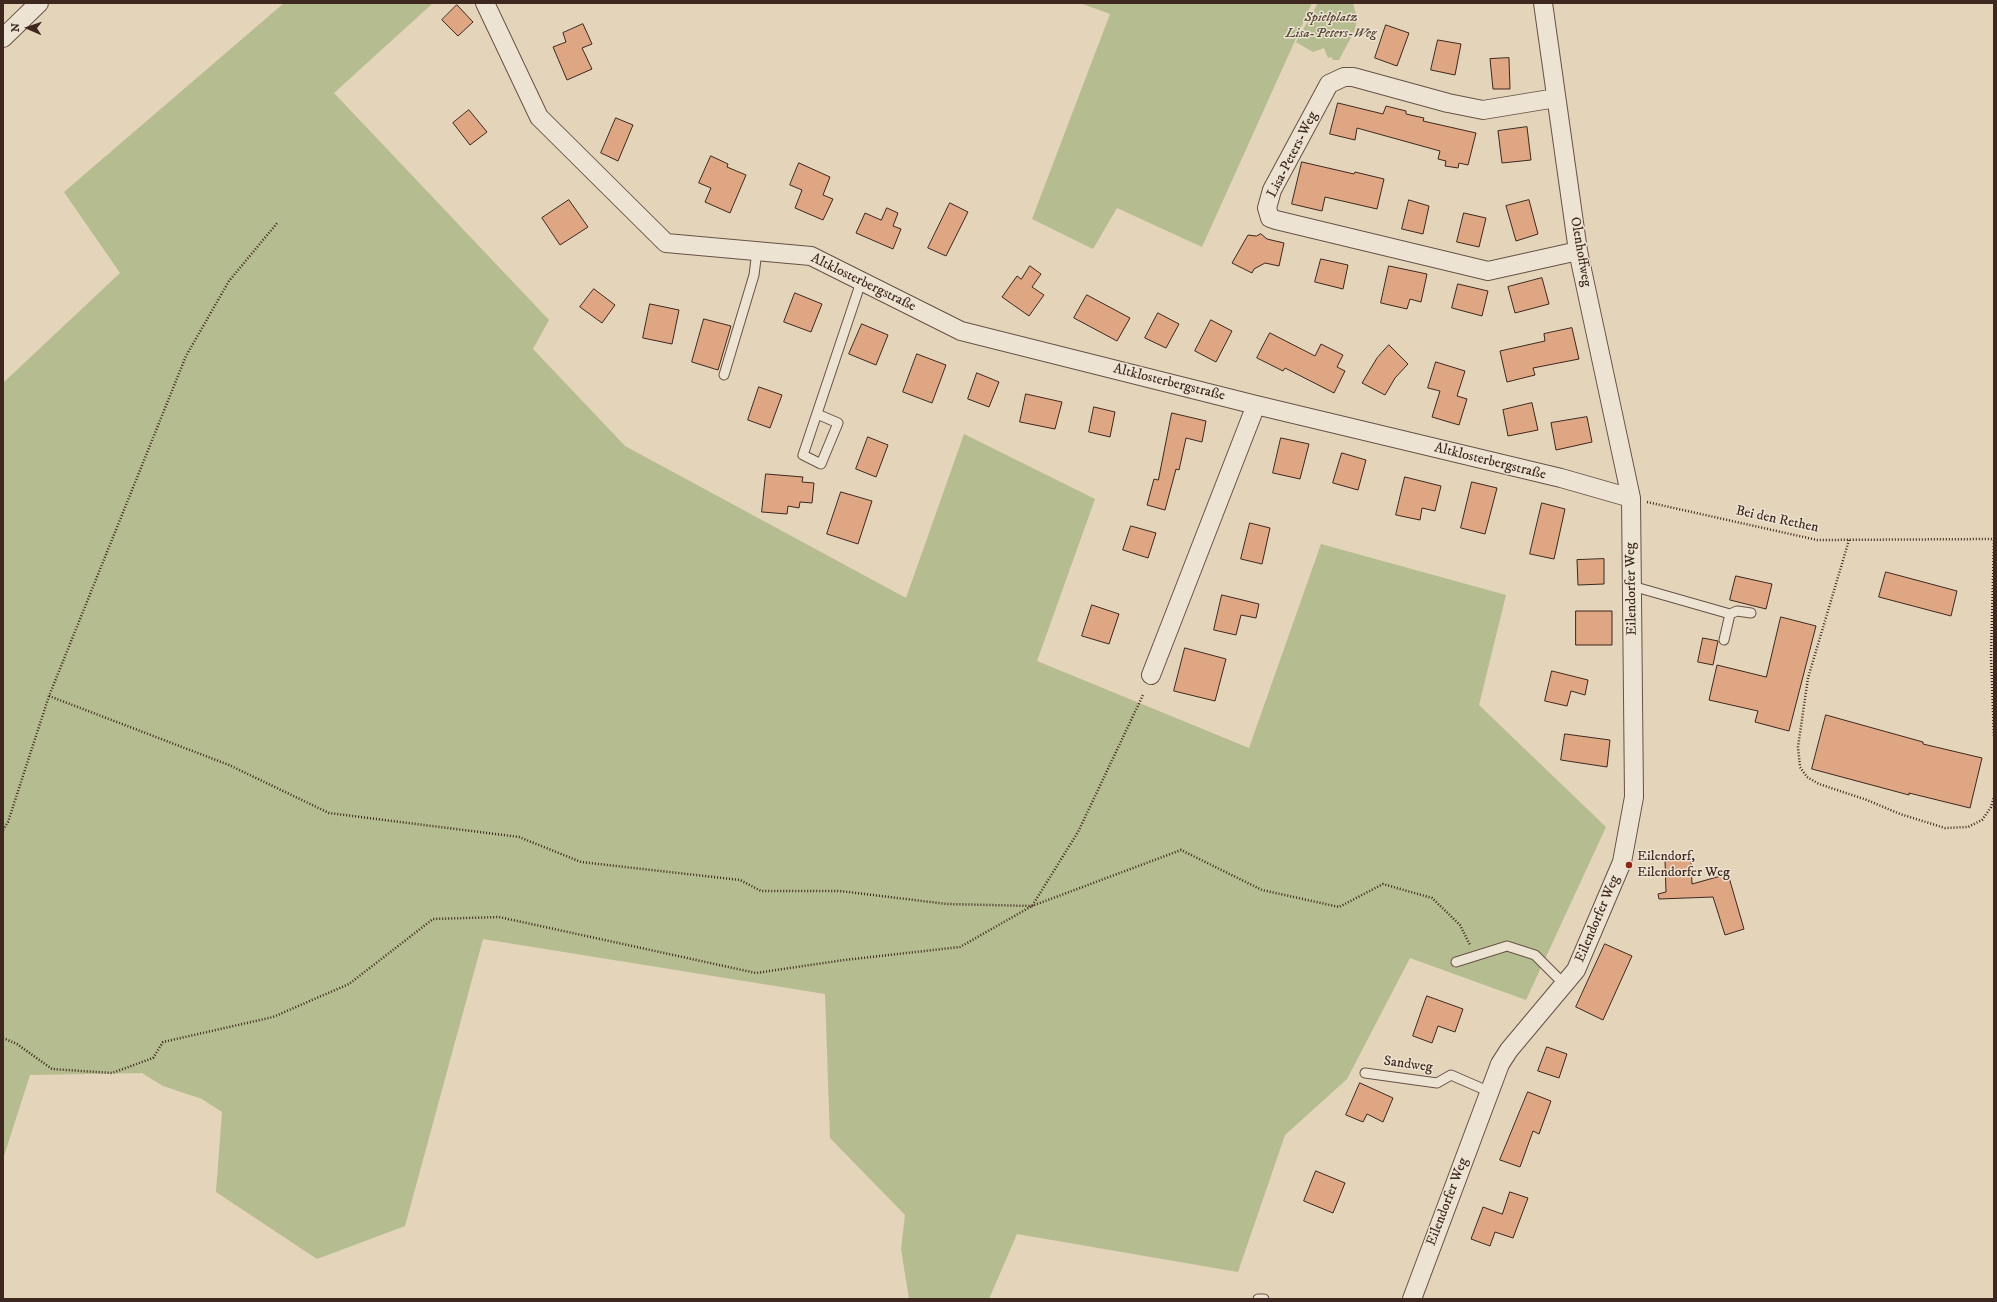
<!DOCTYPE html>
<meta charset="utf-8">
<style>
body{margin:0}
#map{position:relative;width:1997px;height:1302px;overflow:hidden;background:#e3d4ba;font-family:"IM FELL DW Pica",serif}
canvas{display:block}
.frame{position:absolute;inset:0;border:4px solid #3e271f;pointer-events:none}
.north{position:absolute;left:8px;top:8px;width:40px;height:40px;-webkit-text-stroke:3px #ede3d2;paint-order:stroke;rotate:272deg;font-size:11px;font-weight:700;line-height:16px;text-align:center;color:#3e271f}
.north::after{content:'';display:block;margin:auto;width:14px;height:18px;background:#3e271f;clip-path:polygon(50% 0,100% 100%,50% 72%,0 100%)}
</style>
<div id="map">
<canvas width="1997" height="1302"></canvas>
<div class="frame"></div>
<div class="north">N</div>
</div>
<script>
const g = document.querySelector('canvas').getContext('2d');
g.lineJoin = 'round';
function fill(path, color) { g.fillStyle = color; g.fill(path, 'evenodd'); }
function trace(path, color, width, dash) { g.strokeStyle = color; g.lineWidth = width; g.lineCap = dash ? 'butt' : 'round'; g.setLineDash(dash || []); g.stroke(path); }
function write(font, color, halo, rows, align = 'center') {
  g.font = font + ' "IM FELL DW Pica",serif'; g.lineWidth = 3; g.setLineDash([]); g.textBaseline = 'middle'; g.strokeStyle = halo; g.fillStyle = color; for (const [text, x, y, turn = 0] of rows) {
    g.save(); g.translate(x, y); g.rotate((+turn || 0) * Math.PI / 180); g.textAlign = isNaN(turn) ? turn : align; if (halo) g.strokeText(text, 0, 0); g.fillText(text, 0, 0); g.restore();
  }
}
fill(new Path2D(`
 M284,3H433L334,93L549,320L533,349L625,446L906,598L964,434L1095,499L1037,661L1249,748L1321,544L1506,595L1479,705L1606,827L1526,1000L1410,958L1347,1079L1285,1135L1238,1272L1017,1234L989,1299H909L901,1249L905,1215L830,1138L825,994L483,939L405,1226L317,1259L216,1192L222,1112L202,1099L163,1086L142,1073L30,1075L3,1159V383L120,273L64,192Z
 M1080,3H1312L1202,247L1117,208L1093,249L1032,219L1110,14Z
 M1318,3H1353L1357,19L1355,30L1339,60H1333L1332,57L1328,58L1324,48L1313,52L1296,42Z`), '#b5bc8f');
const building = new Path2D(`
 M457,5L473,22L458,36L442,20Z
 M583,24L592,44L582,48L592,69L567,80L553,47L566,42L563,33Z
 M1386,25L1409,33L1397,66L1375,58Z
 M1438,40L1461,44L1455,75L1431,70Z
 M1509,58L1510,89H1493L1490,59Z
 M1338,103L1383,114L1386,106L1406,111V114L1424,118L1423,121L1476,133L1468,165L1459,163L1458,168L1445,166L1446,161L1438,159L1440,151L1357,128L1355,140L1330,134Z
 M469,110L487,132L470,145L453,123Z
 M616,118L633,125L618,161L601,153Z
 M1527,127L1531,160L1502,163L1498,131Z
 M711,156L728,164L727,167L746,175L730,213L705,202L711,188L699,183Z
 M1302,162L1354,174L1355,172L1384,179L1377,209L1325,197L1322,211L1292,204Z
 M799,163L830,177L823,195L833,199L823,220L795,208L802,190L790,185Z
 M569,200L588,227L560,245L542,218Z
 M1409,200L1429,206L1423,234L1402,229Z
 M1529,200L1538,234L1516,241L1506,206Z
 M950,203L968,212L946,256L928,248Z
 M887,208L898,213L893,226L901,229L893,249L856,233L865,213L881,220Z
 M1464,213L1486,218L1479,247L1457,242Z
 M1261,234L1267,239L1284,243L1279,266L1265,263L1254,269L1252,273L1232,263L1248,235L1256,236Z
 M1321,259L1348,265L1343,289L1315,282Z
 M1030,266L1041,274L1032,287L1044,295L1029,316L1002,297L1017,276L1021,279Z
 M1389,266L1427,274L1421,302L1410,299L1407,309L1381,303Z
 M1542,278L1549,304L1515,313L1508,287Z
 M1458,284L1488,291L1482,316L1452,308Z
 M594,289L615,305L602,323L580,307Z
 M795,293L822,304L811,332L784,322Z
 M1087,295L1130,318L1117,341L1074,318Z
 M650,304L679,310L672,344L643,338Z
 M1158,313L1179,324L1166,348L1145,338Z
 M704,319L731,326L718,370L692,362Z
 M1211,320L1232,331L1216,362L1195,351Z
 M862,324L888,335L876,365L849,354Z
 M1572,328L1579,359L1533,368L1535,375L1507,382L1500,351L1545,341L1544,334Z
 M1270,333L1315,356L1321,344L1343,355L1337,367L1345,371L1334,393L1285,368L1283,371L1257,358Z
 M1389,345L1408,364L1395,378L1385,395L1362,383L1377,358Z
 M917,354L946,365L932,403L903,392Z
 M1436,362L1465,371L1457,396L1467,399L1459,425L1432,417L1440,391L1428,388Z
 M977,373L999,382L989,407L968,399Z
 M759,387L782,395L770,428L748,420Z
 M1026,394L1062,402L1055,429L1020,422Z
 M1532,403L1538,430L1508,436L1503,410Z
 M1094,407L1115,412L1110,437L1089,432Z
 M1172,413L1206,421L1202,442L1186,438L1179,470L1176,469L1165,510L1147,505L1154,479L1158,480Z
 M1587,417L1592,442L1556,450L1551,423Z
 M868,437L888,445L876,477L856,469Z
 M1281,438L1309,444L1300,479L1273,473Z
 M1342,453L1366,460L1358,490L1333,483Z
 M766,474L803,477L802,482L814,483L812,503L800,502L799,508L788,506L787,514L762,512Z
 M1405,477L1441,486L1435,511L1422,508L1420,520L1396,515Z
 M1472,482L1497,488L1485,534L1461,528Z
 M841,492L872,501L858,544L827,534Z
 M1542,503L1565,509L1554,559L1530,554Z
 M1250,523L1270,528L1262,564L1241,559Z
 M1131,526L1156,533L1148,558L1123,550Z
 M1604,559V584L1578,585L1577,560Z
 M1886,572L1957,591L1951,616L1879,597Z
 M1736,576L1772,584L1766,609L1730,600Z
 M1222,595L1259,604L1256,618L1241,615L1236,635L1214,630Z
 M1092,605L1119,614L1109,644L1082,636Z
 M1576,611H1612V645H1576Z
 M1781,617L1816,626L1789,731L1755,722L1758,711L1709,700L1717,665L1766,677Z
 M1703,638L1718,641L1713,665L1698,662Z
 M1185,648L1226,659L1215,701L1174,691Z
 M1552,671L1588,680L1585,695L1571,691L1567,706L1545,701Z
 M1826,715L1923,742V744L1982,758L1970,808L1909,793V795L1812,769Z
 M1565,734L1610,740L1607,767L1561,760Z
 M1691,859L1692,884L1728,874L1744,929L1725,935L1713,897L1659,899L1658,894L1666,892L1665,860Z
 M1605,944L1632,956L1603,1020L1576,1007Z
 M1427,996L1463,1009L1455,1032L1438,1026L1432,1043L1413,1036Z
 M1547,1047L1567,1054L1559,1078L1538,1071Z
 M1360,1083L1393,1098L1383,1122L1367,1114L1363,1122L1346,1115Z
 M1528,1092L1551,1101L1539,1134L1533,1131L1520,1167L1500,1160Z
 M1316,1171L1345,1183L1333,1213L1304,1201Z
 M1510,1192L1528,1198L1513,1238L1495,1232L1490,1246L1471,1239L1483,1207L1502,1214Z`);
fill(building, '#dea682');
trace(building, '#3e271f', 1);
const service = new Path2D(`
 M724,375L754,275L757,251
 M817,414L838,423L821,464L803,455L861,282
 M1632,586L1730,614L1724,640
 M1730,614L1737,611L1751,613
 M1456,962L1507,946L1535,955L1564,984
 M1365,1073L1437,1083L1451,1075L1490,1092
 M1258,1299H1264`);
const minor = new Path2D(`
 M485,3L539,117L666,243L811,256L961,331L1256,405L1561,478L1631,498
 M3,38L39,3
 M1556,98L1483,110L1448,103L1353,77H1344L1329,84L1272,190L1267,208L1270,218L1276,220L1488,271L1578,251
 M1151,675L1256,405
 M1412,1299L1500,1064L1509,1050L1576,970L1622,862L1634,797L1631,498L1578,251L1543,3`);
trace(service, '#675246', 11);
trace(minor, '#675246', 20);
trace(new Path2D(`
 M1647,502L1817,540L1994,539
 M1849,540L1808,678L1798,747L1800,767L1807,777L1819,784L1867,800L1900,814L1945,828L1968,827L1982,820L1991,807L1994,797
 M1994,540L1991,656L1994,737
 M49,696L229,765L329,813L519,837L581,862L740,880L761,891H840L947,904L1032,906L1181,850L1262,890L1339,907L1383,884L1432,898L1460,925L1470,945
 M3,830L8,822L49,696L186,356L229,281L278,222
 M3,1038L17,1044L52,1069L112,1073L153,1058L163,1042L273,1017L349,984L433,919L499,917L756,973L844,960L960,947L1032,906L1078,832L1143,695`), '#3e271f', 2.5, [1, 2]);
trace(service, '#ede3d2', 9);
trace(minor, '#ede3d2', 18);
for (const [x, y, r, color] of [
 [1629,865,4,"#8f2418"]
]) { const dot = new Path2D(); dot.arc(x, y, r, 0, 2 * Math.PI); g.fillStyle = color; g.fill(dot); trace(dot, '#ede3d2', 1.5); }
write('italic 14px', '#564535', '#ede3d2', [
 ["Spielplatz",1331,18],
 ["Lisa-Peters-Weg",1331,34]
]);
write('14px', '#3e271f', '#ede3d2', [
 ["Lisa-Peters-Weg",1293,155,-63],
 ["Olenhoffweg",1580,252,80],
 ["Altklosterbergstraße",863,283,26],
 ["Altklosterbergstraße",1169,383,14],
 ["Altklosterbergstraße",1490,462,14],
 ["Bei den Rethen",1777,520,12],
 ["Eilendorfer Weg",1632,589,-91],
 ["Eilendorfer Weg",1598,919,-67],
 ["Sandweg",1408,1065,8],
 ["Eilendorfer Weg",1448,1202,-69]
]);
write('14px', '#3e271f', '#ede3d2', [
 ["Eilendorf,",1637,857],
 ["Eilendorfer Weg",1637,873]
], 'left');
</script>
